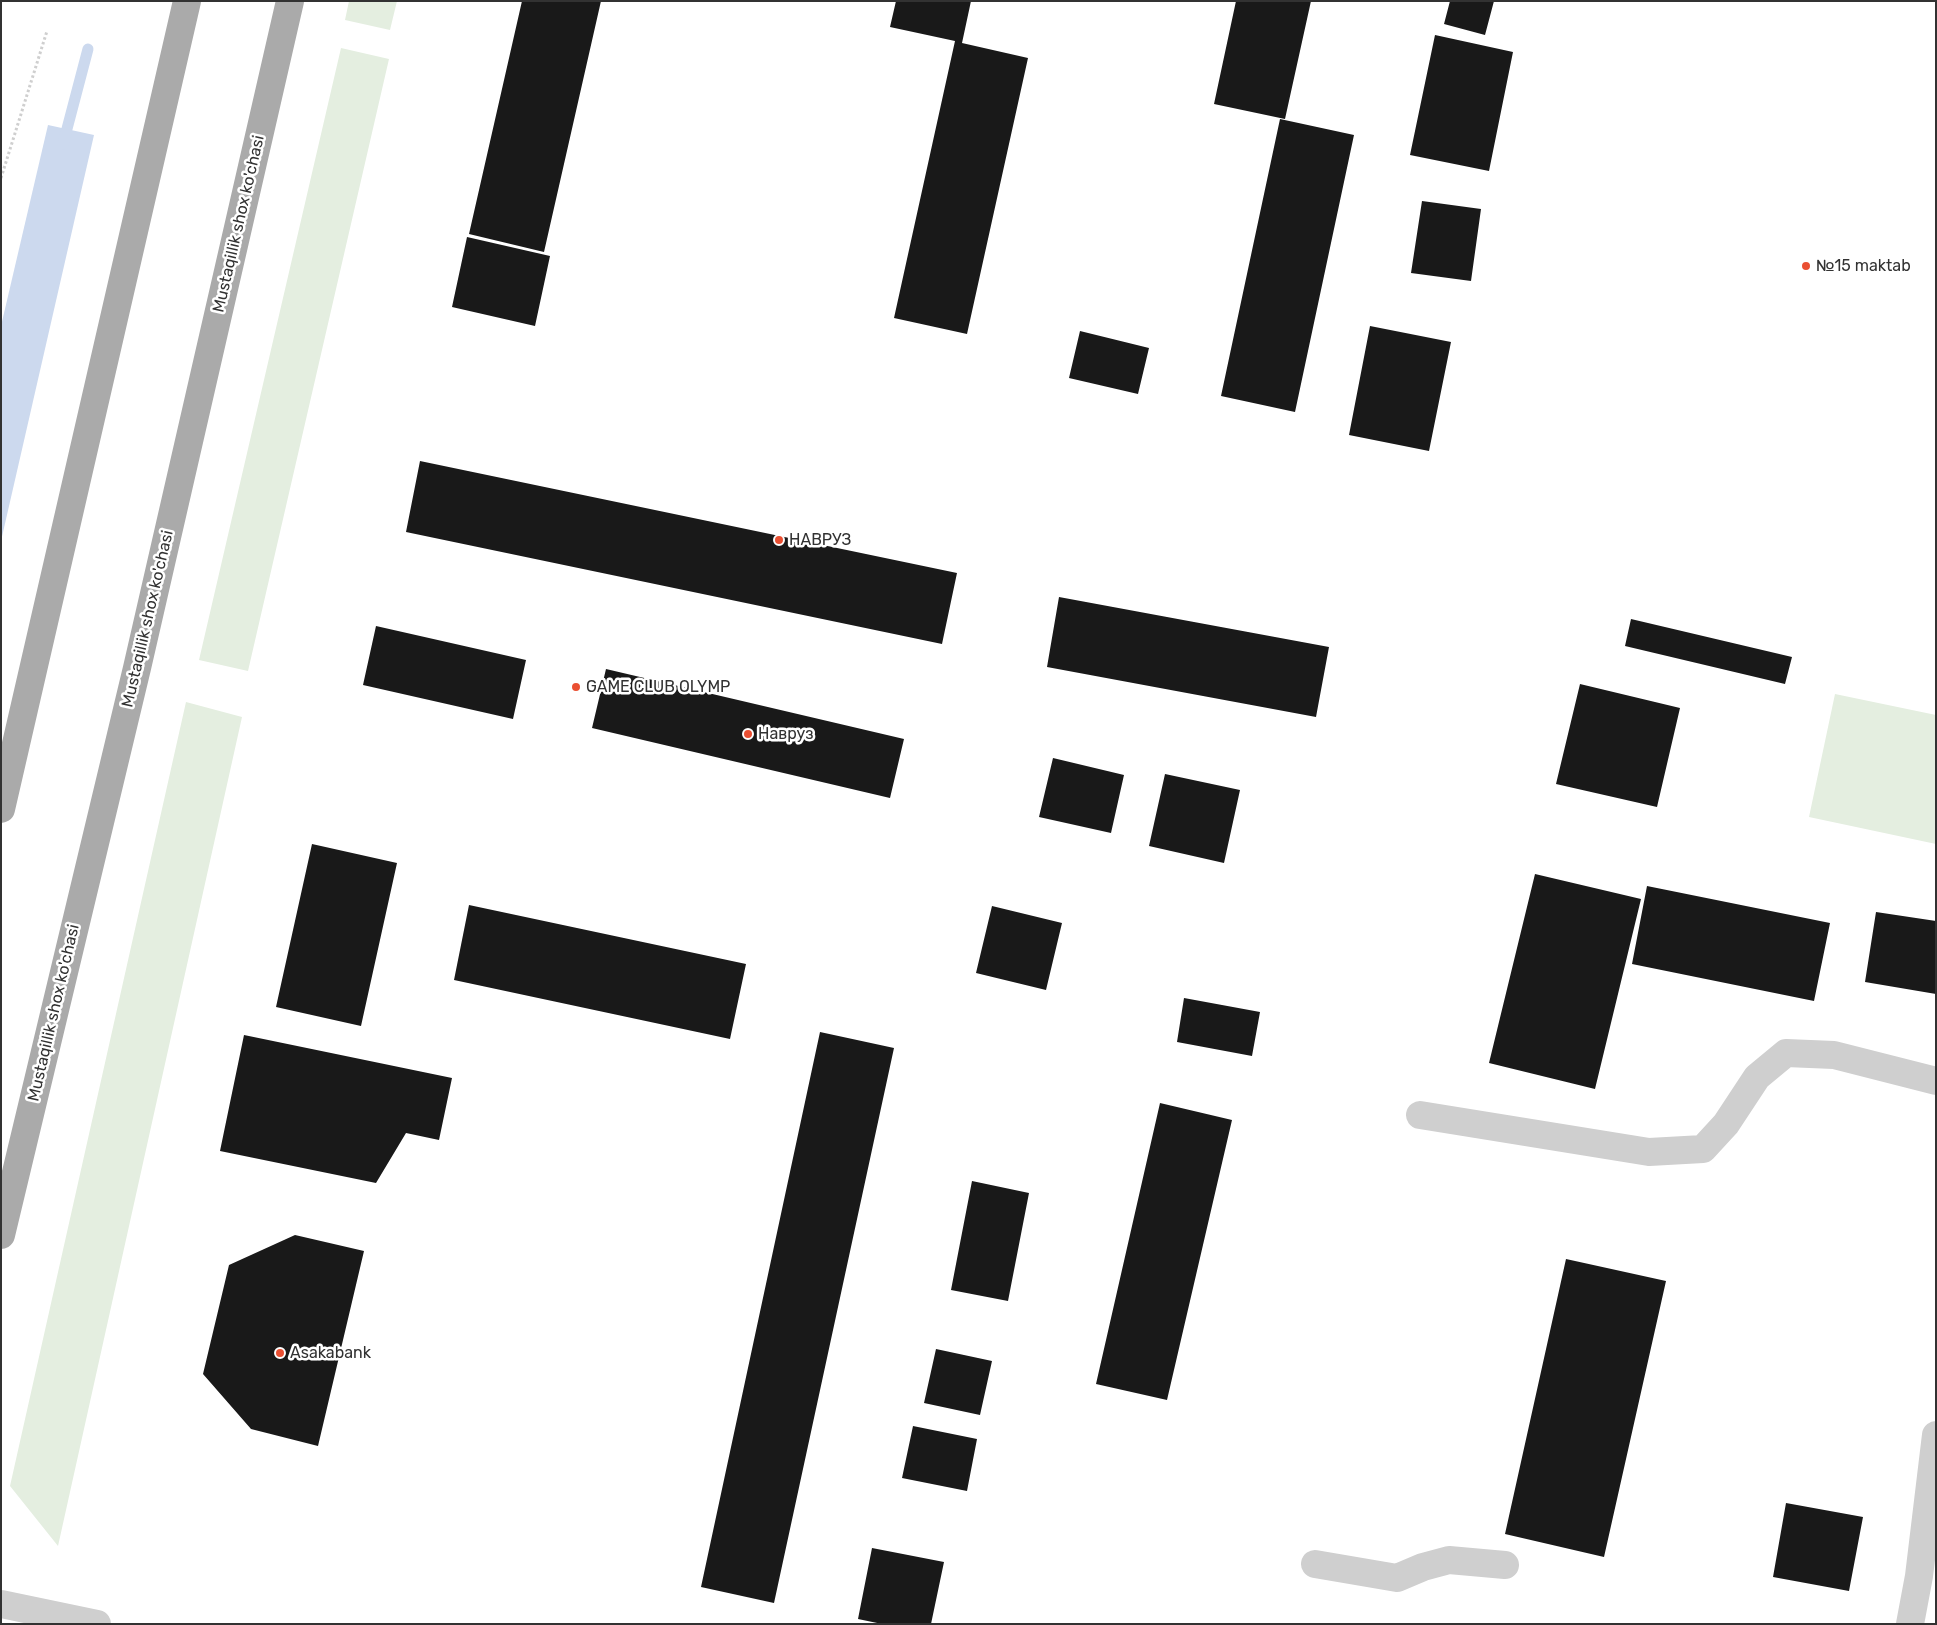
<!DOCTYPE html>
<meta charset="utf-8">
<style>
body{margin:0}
#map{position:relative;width:1937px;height:1625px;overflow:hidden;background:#fff;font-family:Rubik,sans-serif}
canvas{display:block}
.frame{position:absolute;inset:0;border:2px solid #323232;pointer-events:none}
</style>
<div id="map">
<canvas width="1937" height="1625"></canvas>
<div class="frame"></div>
</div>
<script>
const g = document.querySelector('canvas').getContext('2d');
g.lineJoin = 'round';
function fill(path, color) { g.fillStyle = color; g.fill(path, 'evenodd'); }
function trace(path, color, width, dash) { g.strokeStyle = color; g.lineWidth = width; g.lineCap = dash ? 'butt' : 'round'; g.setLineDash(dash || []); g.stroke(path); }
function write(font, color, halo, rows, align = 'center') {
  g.font = font + ' Rubik,sans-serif'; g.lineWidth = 5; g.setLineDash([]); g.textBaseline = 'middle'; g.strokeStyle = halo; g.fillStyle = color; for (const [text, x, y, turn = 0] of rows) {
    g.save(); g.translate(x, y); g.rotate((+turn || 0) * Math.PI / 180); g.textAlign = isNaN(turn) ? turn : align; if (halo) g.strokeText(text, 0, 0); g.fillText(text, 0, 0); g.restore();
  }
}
fill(new Path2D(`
 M349,1H397L390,30L345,20Z
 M341,48L389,59L248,671L199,660Z
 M1835,694L1936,715V844L1809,817Z
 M186,702L242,717L58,1546L10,1486Z`), '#e4eee0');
fill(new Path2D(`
 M48,125L94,135L1,541V326Z`), '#ccd9ee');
trace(new Path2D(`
 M63,144L88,49`), '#ccd9ee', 11);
fill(new Path2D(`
 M522,1H601L544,252L469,234Z
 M896,1H971L962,43L1028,58L967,334L894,318L955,41L890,27Z
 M1236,1H1311L1285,119L1214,104Z
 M1450,1H1494L1485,35L1444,24Z
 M1435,35L1513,52L1489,171L1410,155Z
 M1280,119L1354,135L1295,412L1221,396Z
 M1422,201L1481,209L1471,281L1411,273Z
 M467,237L550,256L535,326L452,307Z
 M1370,326L1451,342L1429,451L1349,435Z
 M1080,331L1149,348L1138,394L1069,378Z
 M420,461L957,573L942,644L406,532Z
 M1059,597L1329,647L1316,717L1047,667Z
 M1631,619L1792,657L1785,684L1625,646Z
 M376,626L526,660L513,719L363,685Z
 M606,669L904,739L890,798L592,728Z
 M1580,684L1680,708L1657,807L1556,784Z
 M1053,758L1124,775L1111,833L1039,817Z
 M1165,774L1240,790L1224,863L1149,846Z
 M312,844L397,863L361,1026L276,1007Z
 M1535,874L1641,899L1595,1089L1489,1063Z
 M1647,886L1830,923L1814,1001L1632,964Z
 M469,905L746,964L730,1039L454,980Z
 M992,906L1062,923L1046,990L976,973Z
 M1876,912L1936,921V994L1865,982Z
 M1184,998L1260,1012L1252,1056L1177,1042Z
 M820,1032L894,1048L774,1603L701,1587Z
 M244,1035L452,1078L439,1140L406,1133L376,1183L220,1151Z
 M1160,1103L1232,1120L1167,1400L1096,1384Z
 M972,1181L1029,1193L1008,1301L951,1290Z
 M295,1235L364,1251L318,1446L251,1429L203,1374L229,1265Z
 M1566,1259L1666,1281L1604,1557L1505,1534Z
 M936,1349L992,1361L980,1415L924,1403Z
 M913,1426L977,1439L967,1491L902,1478Z
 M1786,1503L1863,1517L1849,1591L1773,1577Z
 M872,1548L944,1562L931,1624H882L858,1619Z`), '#191919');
trace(new Path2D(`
 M1,178L47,31`), '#cfcfcf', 3, [2.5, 2.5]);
trace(new Path2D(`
 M1420,1115L1649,1152L1703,1149L1726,1124L1757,1077L1786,1053L1834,1055L1936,1081
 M1315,1564L1397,1578L1423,1567L1449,1560L1505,1565
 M1,1604L97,1624
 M1910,1624L1919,1576L1936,1435`), '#cfcfcf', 28);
trace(new Path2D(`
 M1,809L187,1
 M1,1235L137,668L290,1`), '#aaa', 28);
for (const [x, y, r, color] of [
 [1806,266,5,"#ea4f32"],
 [779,540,5,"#ea4f32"],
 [576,687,5,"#ea4f32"],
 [748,734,5,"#ea4f32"],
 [280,1353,5,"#ea4f32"]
]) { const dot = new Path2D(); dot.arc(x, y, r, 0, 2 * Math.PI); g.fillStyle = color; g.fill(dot); trace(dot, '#fff', 2); }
write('16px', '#323232', '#fff', [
 ["Mustaqillik shox ko'chasi",239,224,-77],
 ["Mustaqillik shox ko'chasi",148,619,-77],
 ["Mustaqillik shox ko'chasi",54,1013,-77]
]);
write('16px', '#323232', '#fff', [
 ["№15 maktab",1816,266],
 ["НАВРУЗ",789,540],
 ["GAME CLUB OLYMP",586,687],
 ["Навруз",758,734],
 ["Asakabank",290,1353]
], 'left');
</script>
